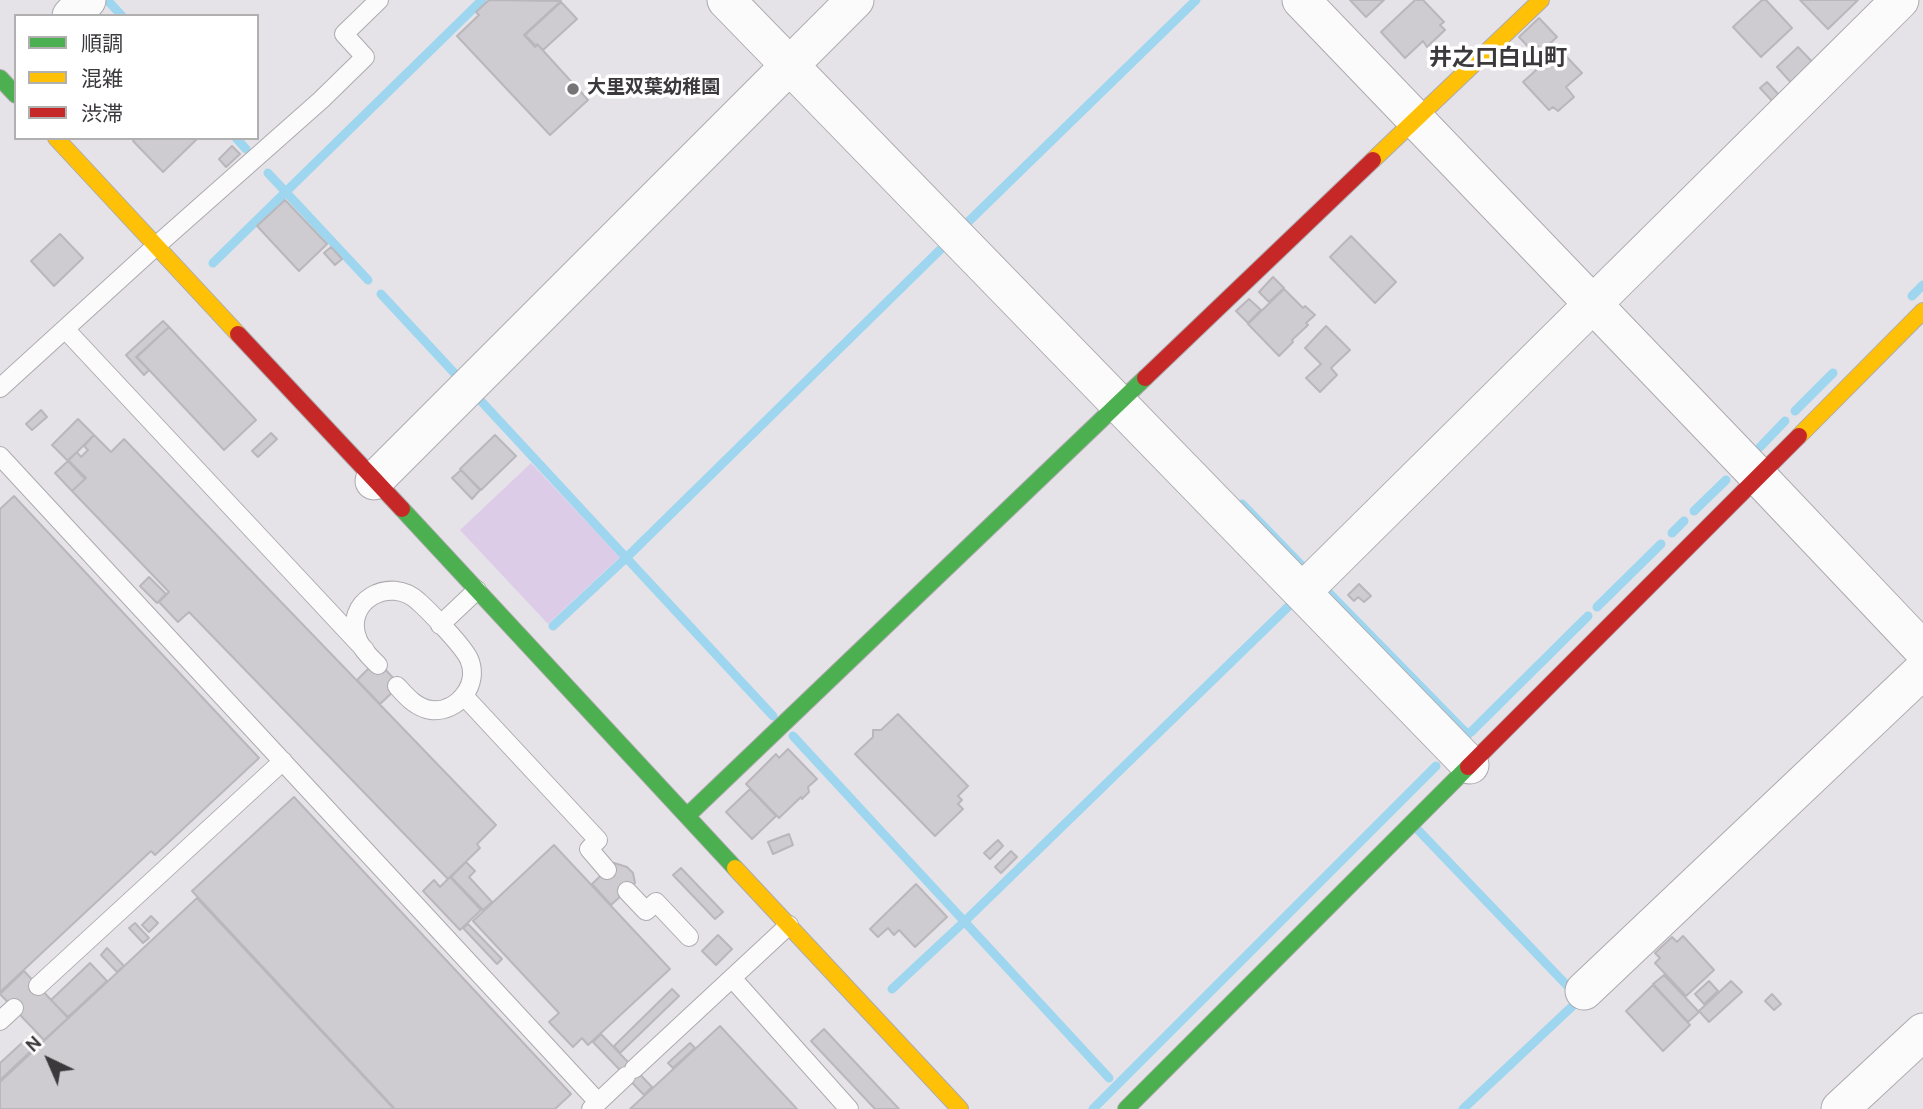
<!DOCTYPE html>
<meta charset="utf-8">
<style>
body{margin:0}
#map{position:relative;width:1923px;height:1109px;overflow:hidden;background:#e6e3e8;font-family:Overpass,"Noto Sans JP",sans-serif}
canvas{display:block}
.legend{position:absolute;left:14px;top:14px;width:245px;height:126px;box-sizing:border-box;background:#fff;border:2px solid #b1b0b1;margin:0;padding:9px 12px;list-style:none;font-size:21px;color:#3b393c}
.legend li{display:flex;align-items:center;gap:14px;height:35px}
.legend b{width:35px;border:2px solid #b1b0b1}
.north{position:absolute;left:14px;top:1025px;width:70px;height:70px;-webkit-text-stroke:5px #fff;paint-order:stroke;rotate:316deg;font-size:19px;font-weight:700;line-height:28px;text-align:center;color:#3b393c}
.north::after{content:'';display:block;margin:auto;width:24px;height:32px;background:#3b393c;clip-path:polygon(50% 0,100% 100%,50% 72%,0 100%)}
</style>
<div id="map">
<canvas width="1923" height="1109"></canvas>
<ul class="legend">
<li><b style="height:9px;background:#4caf50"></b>順調</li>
<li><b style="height:9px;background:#ffc107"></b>混雑</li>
<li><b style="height:9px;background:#c62828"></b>渋滞</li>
</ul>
<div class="north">N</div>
</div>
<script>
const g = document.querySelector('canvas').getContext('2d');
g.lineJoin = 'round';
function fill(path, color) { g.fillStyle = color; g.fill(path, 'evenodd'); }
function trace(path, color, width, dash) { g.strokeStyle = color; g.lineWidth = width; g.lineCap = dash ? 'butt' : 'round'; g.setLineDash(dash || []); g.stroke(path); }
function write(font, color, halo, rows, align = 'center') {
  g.font = font + ' Overpass,"Noto Sans JP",sans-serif'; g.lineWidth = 7; g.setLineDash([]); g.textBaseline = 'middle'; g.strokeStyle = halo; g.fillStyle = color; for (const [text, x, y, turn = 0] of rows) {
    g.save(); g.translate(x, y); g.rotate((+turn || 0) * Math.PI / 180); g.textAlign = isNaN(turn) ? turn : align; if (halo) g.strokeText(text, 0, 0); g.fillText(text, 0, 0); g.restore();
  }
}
fill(new Path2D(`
 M531,463L620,557L548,624L460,530Z`), '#ddcce7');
trace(new Path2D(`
 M109,2L122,16
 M236,138L246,149
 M268,173L368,280
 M967,223L1196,0
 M213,263L482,0
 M381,294L458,377
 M1912,296L1923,285
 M480,400L773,716
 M1795,411L1833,373
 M1760,447L1785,421
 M1242,504L1303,567
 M1694,511L1726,480
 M1672,533L1684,521
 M1328,592L1468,735
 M1597,607L1661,544
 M553,626L626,558L945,245
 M1471,732L1588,616
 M793,736L1109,1078
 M1419,831L1580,999L1463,1109
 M892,989L965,921L1294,601
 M1093,1109L1436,766`), '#9ed6ef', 9);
const building = new Path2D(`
 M489,0L561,1L524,35L535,47L538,45L588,100L550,135L457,36L479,15L476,12Z
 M1350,0H1384L1366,17Z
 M1415,0H1423L1444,22L1440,25L1445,30L1427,47L1423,41L1405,58L1381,32Z
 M1762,0H1766L1792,28L1761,57L1733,27Z
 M1800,0H1858L1828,29Z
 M561,2L577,19L543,50L537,44L536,46L525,35Z
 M1539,18L1557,37L1542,51L1538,46L1532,51L1519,37Z
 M1798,47L1817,67L1795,87L1777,67Z
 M1562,52L1582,73L1566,87L1574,97L1558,111L1553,107L1549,110L1523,82L1545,62L1548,65Z
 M1767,82L1781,97L1774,103L1760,88Z
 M136,138H198L163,172L133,141Z
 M232,146L240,154L226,167L219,159Z
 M285,200L327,244L299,271L257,226Z
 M60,234L83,258L54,286L31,261Z
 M1351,236L1396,282L1375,303L1330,257Z
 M331,247L342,259L335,265L324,253Z
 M1273,277L1284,288L1269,302L1259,292Z
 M1284,289L1303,308L1305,306L1315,315L1306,323L1308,325L1292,340L1293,342L1279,356L1248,324Z
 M1249,299L1261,310L1248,323L1236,311Z
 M163,321L169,327L136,357L149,370L144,375L126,355Z
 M1326,326L1350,350L1331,368L1337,375L1320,392L1306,378L1321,364L1305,348Z
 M169,327L256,420L224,450L137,357Z
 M41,410L47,417L32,430L26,424Z
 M78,419L94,435L68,461L52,445Z
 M271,433L277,439L258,457L252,451Z
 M94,435L111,452L124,439L496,825L477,844L480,848L448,879L189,612L178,622L159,602L169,592L72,491L86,478L68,460L77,452L81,457L88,450L84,446Z
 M495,435L516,456L481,490L460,469Z
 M68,461L85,479L72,491L55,473Z
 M461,470L480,490L472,499L452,478Z
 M14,496L259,758L155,855L151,851L0,992V509Z
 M149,577L166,594L157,603L140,586Z
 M1359,584L1371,596L1364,602L1358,597L1354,601L1348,595Z
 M373,664H380L399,684L397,688L380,704L357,680Z
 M898,714L968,786L958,796L962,800L958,804L963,809L935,836L855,754L873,737V730H881Z
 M788,749L817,779L808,787L809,792L802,799L801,797L779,818L746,784L776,754L779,758Z
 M750,789L776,816L752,839L726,812Z
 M294,797L571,1094L555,1109H395L192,891Z
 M789,834L793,845L773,854L768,842Z
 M998,840L1003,846L990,859L984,853Z
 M554,845L670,969L588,1045L582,1038L573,1047L549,1022L559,1013L473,921Z
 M1011,851L1017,857L1001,873L995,867Z
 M466,862L475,871L469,877L492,902L483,910L451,877Z
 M614,863L627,867L633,873L635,883L611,905L592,884Z
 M681,868L723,912L715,919L673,875Z
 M450,877L481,910L460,930L423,891L434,880L440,887Z
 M916,884L947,917L915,947L899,930L894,935L888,928L878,937L870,929Z
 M197,898L394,1109H0V1082Z
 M151,916L158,923L149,932L142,925Z
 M135,923L149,938L143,943L129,928Z
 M468,924L502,959L497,964L463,928Z
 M718,935L732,949L716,965L702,951Z
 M1683,936L1714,970L1686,996L1655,963L1660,958L1655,953L1672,937L1677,942Z
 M107,948L124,966L117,972L101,955Z
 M90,963L107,981L68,1017L51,1000Z
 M24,971L68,1018L44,1040L0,994Z
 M1664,975L1699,1012L1688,1022L1653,984Z
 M1709,981L1718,991L1704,1004L1695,994Z
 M1731,981L1742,992L1709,1022L1699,1011Z
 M1653,985L1690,1025L1663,1051L1626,1011Z
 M672,989L679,996L620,1053L614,1046Z
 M1772,994L1781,1004L1774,1010L1765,1001Z
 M720,1026L797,1109H630Z
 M824,1029L899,1109H875L811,1041Z
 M601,1034L652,1087L644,1095L593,1042Z
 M24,1041L32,1050L0,1080V1063Z
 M690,1043L695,1048L673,1068L668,1063Z`);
fill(building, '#ceccd0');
trace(building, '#b9b7bb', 2);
const lane = new Path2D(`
 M65,329L365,650
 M0,388L156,246L321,100L365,57L344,34L379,0
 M0,456L598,1102
 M440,625L477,590
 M378,665C371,658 362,650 358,640C342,602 390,574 419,602C431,613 463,646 469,659C480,684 458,713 431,710C416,708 406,696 397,686
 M464,696L598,840L589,849L607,870
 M627,891L646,911L656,902L689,937
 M732,978L849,1109
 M38,986L283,761
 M0,1021L14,1008
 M634,1069L789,925
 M591,1109L626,1076`);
const street = new Path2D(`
 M726,0L1470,765
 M1301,0L1758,476L1923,650
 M71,16L87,0
 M374,481L855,0
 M1302,592L1900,0
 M1584,991L1923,670
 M1840,1109L1923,1032`);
const fast = new Path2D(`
 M0,78L16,95
 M402,509L735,868
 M687,816L1145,378
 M1126,1109L1468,767`);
const slow = new Path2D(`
 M56,138L238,334
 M1373,160L1541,0
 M1799,436L1923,311
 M735,868L960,1109`);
const jam = new Path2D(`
 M238,334L402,509
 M1145,378L1373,160
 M1468,767L1799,436`);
trace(lane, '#acaaae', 20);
trace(street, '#acaaae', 39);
trace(fast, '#acaaae', 18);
trace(slow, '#acaaae', 18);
trace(jam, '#acaaae', 18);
trace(lane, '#fbfbfc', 18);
trace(street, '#fbfbfc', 37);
trace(fast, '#4caf50', 16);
trace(slow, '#ffc107', 16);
trace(jam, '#c62828', 16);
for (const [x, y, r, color] of [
 [573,89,7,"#777478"]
]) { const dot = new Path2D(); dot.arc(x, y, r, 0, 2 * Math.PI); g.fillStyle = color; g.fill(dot); trace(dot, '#fff', 2.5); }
write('bold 19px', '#3b393c', '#fff', [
 ["大里双葉幼稚園",587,89]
], 'left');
write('bold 23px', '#3b393c', '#fff', [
 ["井之口白山町",1498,60]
]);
</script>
